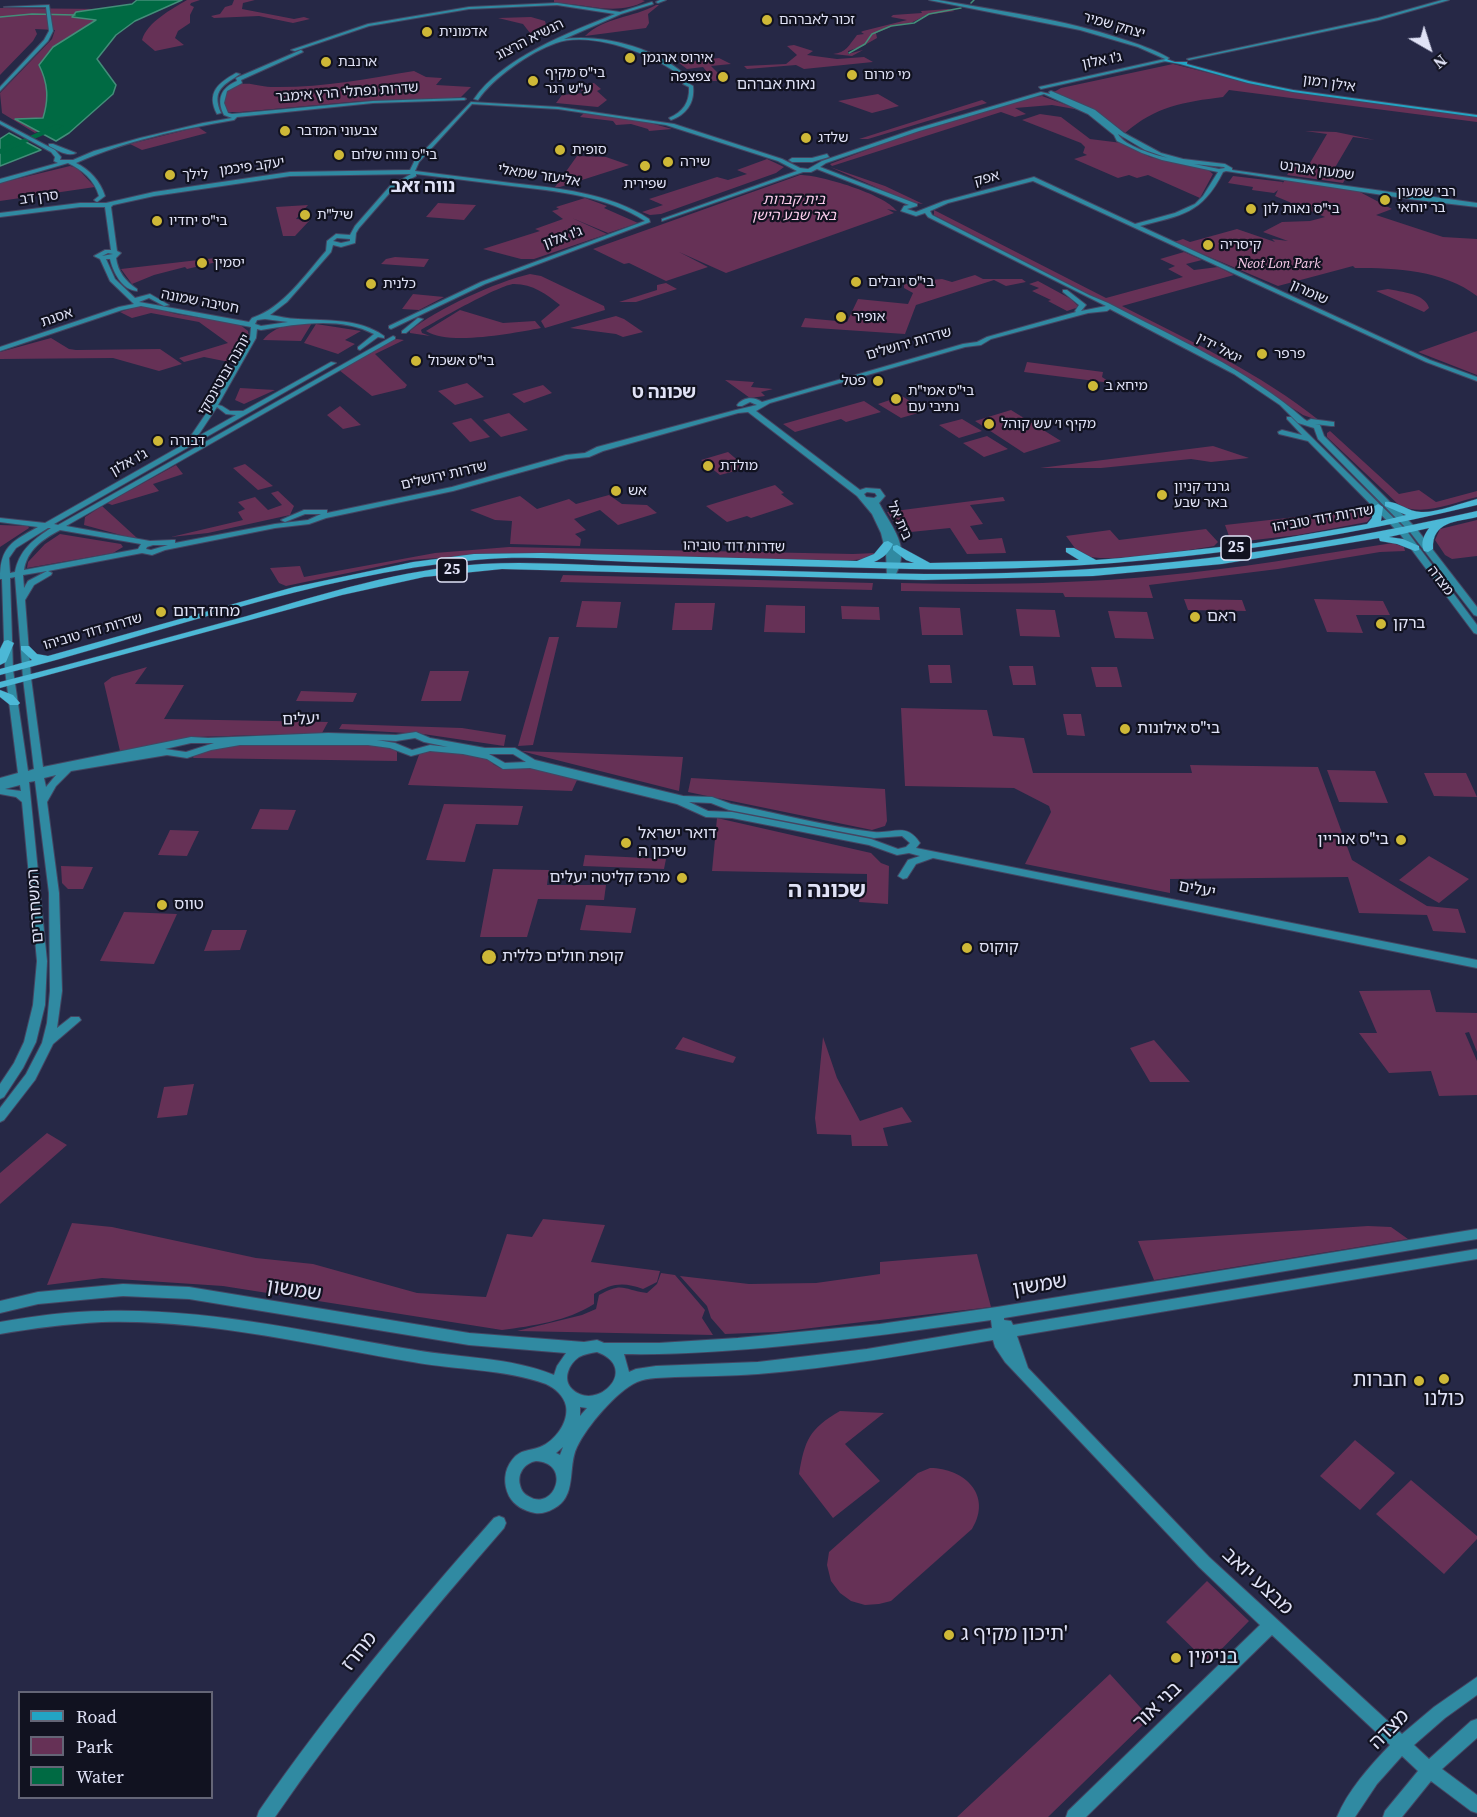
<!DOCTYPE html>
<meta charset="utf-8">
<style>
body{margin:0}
#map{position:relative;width:1477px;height:1817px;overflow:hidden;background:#262846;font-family:"Source Serif 4",serif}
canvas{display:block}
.legend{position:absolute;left:18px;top:1691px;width:195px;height:108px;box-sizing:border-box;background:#111220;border:2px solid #646576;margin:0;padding:8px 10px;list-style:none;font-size:18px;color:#e0e2f6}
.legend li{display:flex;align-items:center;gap:12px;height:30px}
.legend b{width:30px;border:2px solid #646576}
.north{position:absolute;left:1399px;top:18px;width:60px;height:60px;-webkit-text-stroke:4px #111220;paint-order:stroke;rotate:141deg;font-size:16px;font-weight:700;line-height:24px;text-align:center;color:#e0e2f6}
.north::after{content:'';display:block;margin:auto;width:21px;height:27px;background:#e0e2f6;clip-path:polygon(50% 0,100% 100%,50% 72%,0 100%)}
</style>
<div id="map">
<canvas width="1477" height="1817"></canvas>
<ul class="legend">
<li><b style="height:8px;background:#23a4c3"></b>Road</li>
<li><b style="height:16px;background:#663156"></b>Park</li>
<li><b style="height:16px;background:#006a43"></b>Water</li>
</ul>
<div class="north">N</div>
</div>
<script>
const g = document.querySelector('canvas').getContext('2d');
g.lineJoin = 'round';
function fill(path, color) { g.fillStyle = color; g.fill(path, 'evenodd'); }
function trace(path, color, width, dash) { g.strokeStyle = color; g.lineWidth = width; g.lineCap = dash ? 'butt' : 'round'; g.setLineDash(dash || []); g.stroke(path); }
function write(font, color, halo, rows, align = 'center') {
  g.font = font + ' "Source Serif 4","Noto Sans Hebrew",serif'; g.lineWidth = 4.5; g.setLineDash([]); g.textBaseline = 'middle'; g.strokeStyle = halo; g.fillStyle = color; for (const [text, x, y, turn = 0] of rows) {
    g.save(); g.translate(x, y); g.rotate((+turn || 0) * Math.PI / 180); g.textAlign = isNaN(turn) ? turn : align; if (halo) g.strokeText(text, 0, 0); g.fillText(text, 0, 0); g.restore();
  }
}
fill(new Path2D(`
 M187,0H200L191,3L190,5L194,7L190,15V23L178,31L175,38L184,45L155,51L142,40C147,22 172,9 187,0Z
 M234,0H255L243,3L242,9L294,19L304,17L310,19L293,23L259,16L214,18L211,16L220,14L225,7L232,5Z
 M554,0H642L645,1C616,17 585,3 554,3Z
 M656,5H659L648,14L649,23L646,28L585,36C604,17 633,18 656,5Z
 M0,8L101,9L76,12L97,19L86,26L45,77L55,123L35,133L2,113L0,93L52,39L55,30L35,29L37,34L33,41L0,75Z
 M948,9L955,11L926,15L911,23L893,26L876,33L877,38L863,46L848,51V54L863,50L852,56L833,54C846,53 849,45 857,35L864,34L861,32L863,31L907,20L891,17L893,15L922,13L921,11Z
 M531,17L545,21L546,25L530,33L523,24L498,18Z
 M794,45L813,51L807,55L837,59L864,57L873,62L804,69L796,65L747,69L744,66L786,64L797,55L787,46Z
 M719,58L731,64L711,66L726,81H700L692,73L707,72L703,67L687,69L679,63Z
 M1173,64L1265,87L1477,117V122L1229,90L1223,97C1184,102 1156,106 1125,133L1093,109L1054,92L1061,88Z
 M414,71L426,77L442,78L436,85L471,87L461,97L452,98L361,101L240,112H227L224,107L225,91C246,78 253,86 271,87C320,88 366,79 414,71Z
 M594,83L601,89L597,91L607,100L598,107L556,103L562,95L584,93L576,85Z
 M878,94L899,106L872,113L838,101Z
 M1042,96L1080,110L1052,105L1015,108L1026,114L1015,117L1001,112L832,166L830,164L901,137L1035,97Z
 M982,100L987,103L868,139H859Z
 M584,113L647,122L672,129L649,131L648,129L631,124L616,125L613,121L580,117Z
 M1040,114L1061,117L1090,139L1122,143L1150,157L1207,169L1213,174L1200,198L1148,175L1137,178L1129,175L1118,178L1074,159L1087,155L1083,153L1085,147L1081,143L1022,120Z
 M198,127L207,133L142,150L130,144Z
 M1305,131L1336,132L1375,140L1353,137L1333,171L1348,174L1343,183L1287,175L1293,166L1307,168L1327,134Z
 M577,156L606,157L629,165L560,187H555Z
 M767,159L784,167L776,173L661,214L650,215L642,212L663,205L649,199L717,177L728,180L747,174L737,170Z
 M70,166L77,168L95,187L0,201V183Z
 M830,167L885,186L923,204L910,202Z
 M800,175C821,175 884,194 897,211L887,209L894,213L726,273L679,252L708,267L666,281L629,263L624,264L593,249Z
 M1233,176L1283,182L1282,184L1285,180L1358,191L1392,209L1376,215L1443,237L1477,239V296C1443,270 1396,268 1355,268L1353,266L1278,286L1174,242L1183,239L1190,242L1237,229L1275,242L1272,239L1288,241L1263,232L1282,222L1310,221L1325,217L1275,196L1278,190L1274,193L1252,190L1253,187L1228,183Z
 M585,198L607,206L604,208L638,223L608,233L572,218L607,234L534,259H521L483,249L540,231L535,229L563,219L552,211L559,209L556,207Z
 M438,203L476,205L464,220L426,217Z
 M308,205L296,219L310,220L295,236H283L276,207Z
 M934,210L1106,298L1183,277L1168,269L1175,266L1160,259L1184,252L1202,260L1186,264L1194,270L1218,267L1234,275L1122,306C1190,341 1260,373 1320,421L1303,415L1221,362L934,215Z
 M224,257L225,260L187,269L185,267L154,275L132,284L121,269Z
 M395,257L429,259L424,267L381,264L386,259Z
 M530,274L541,276L604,306L605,310L545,328L541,321L560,305C546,294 533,284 514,284C501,284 436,321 421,330L422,333L430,336L410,333V331C436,309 496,282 530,274Z
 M975,275L983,279H1022L1026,282L1006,286L994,280L916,305L905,334L801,327L805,318L847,322L858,299L908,304L913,293L904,288V284L929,283L931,280L942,279L952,282Z
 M1038,281L1071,299L1079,307L1067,311L1048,301L1051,300L1032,291L1039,288L1029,284Z
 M666,283L677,289L636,302H619L657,290V285Z
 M1388,289C1401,292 1425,293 1429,308L1424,312L1376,291Z
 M413,294L444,297L419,310L402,309Z
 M142,305L176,314L239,324L248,331L249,337L234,363L204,357L184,362L179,358L228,343L199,322L151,313L132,318L120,312Z
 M460,310L503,323L535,321L541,328C514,333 449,346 426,331Z
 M616,316L624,319L643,332L623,337L616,334L570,328Z
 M312,323L301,341L263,340C276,324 293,325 312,323Z
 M316,324L361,331L345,340L355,344L338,354L304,343Z
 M1477,331V375L1418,352Z
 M51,338L69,349L76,350L160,349L182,364L159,371L113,358L0,359V352Z
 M397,339L404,340L375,354L407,385L405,388L372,396L339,370L387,342Z
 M1027,362L1103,372L1102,377L1111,383L1024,372Z
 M725,380L754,382L751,387L773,389L761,392L765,396L750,398Z
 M467,383L484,397L455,405L438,391Z
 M543,385L552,393L524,403L512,394Z
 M240,388L275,390L244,404L235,400Z
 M902,396L925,411L901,418L878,404Z
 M864,401L881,412L846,422L841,419L795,432L783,424Z
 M340,406L361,425L343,429L327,415Z
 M1011,410L1061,441L1024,453L975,421Z
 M509,413L528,430L501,437L483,420Z
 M471,418L490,437L470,442L452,423Z
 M962,419L982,431L959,438L939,425Z
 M1330,431L1399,494L1419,490L1436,502L1477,491V497C1452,503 1425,516 1400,506L1327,437V433Z
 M987,436L1008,449L984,457L963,443Z
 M1213,446L1249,458L1211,462L1191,459L1101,468H1040Z
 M728,452L747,468L720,475L701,460Z
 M245,464L273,486L258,490L233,468Z
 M176,465L183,474L153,484L159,491L112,505L107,503Z
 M775,485L784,493L781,494L794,504L751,518L747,516L727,522L706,506Z
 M278,491L294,506L290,515L208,533L171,537L243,520L238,512L245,509L238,502L255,497L268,510L282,505L271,493Z
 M609,495L622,504L647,505L657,513L618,525L600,510L574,519L586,530L575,534L581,539L580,546L510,544L512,521L495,520L470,510L520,496L537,509L569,499L576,504Z
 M1003,497L1005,501L970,505L983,524L970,526L979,540L1002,538L1006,553L967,554L950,528L901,533L887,512Z
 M102,506L137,538L128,537L84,525L85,517Z
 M1367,509L1371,517L1367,522L1298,535L1237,542L1229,536L1225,525Z
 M1477,520V556L1452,559L1445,555L1435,540L1440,529Z
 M0,525L28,526L29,528L0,547Z
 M1206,529L1218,542L1214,546C1191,550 1106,563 1087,556C1077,553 1072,544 1066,536L1110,530L1119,540Z
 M60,534L121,544L123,547L113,553L27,568L28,562L45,544Z
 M1393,543L1404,547L1405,551L1380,552L1278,569L1149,585L1153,598L1065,597L1063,593L901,591V583C987,585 1072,584 1157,576C1237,569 1314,555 1393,543Z
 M509,547L853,554L876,553L864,559L845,561L478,555L410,560L286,586L279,583L270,568L300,566L304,577L435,553Z
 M563,575L873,583L872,590L560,582Z
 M1184,599L1242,600L1246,611L1188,610Z
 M1314,599L1383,601L1390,615H1356L1363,633L1327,632Z
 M582,601L621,602L617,628L576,627Z
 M675,603H715L712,630H672Z
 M766,605L805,606V633L764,632Z
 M841,606L879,607L880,620L842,619Z
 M919,607L960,608L963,635H922Z
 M1016,609L1055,610L1060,637L1020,636Z
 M1108,611L1147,612L1154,639L1115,638Z
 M549,637H559L533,745L518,746Z
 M928,665H950L952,683H930Z
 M1009,666H1033L1036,685H1013Z
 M147,667L135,684L184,685L164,719L328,722L322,733L196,737L120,751L104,683L112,677Z
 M1091,667H1117L1122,687H1096Z
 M430,671H469L461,701H421Z
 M301,691L357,693L353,702L296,701Z
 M901,708L987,710L993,736L1024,738L1033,773H1192L1190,765L1318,767L1352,860L1427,906L1458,909L1466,933L1433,931L1427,915L1359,913L1348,877L1170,879V893L1025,864L1051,812L1049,806L1014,788L905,786Z
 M1063,714H1081L1085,736L1067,735Z
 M342,724L462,728L506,735L504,746L423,734L339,729Z
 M380,744L392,747L397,752V761L193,758L198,748L232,745Z
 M435,748L491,759L493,764L502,769L521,766L578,778L572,791L408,785L420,752Z
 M521,751L683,757L679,791Z
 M1327,770L1375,771L1388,803L1339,802Z
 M1424,773H1466L1477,797L1434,796Z
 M691,778L885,789L887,821L885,826L872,830L688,792Z
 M444,804L523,806L518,825L476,824L465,862L426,860Z
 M260,809L296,810L288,830L251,829Z
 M717,818L871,853L881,863L889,866L888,904L859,902L861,890L867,888V874L712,871Z
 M170,830L199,831L187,856L158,855Z
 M585,855L666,859L664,869L583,866Z
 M1429,856L1469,879L1439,903L1399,880Z
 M61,866L93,867L83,889H68L62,883Z
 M493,869L549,870L547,885H606L604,900L538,899L527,937H480Z
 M586,905L636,908L631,933L580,930Z
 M124,912L177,914L154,964L100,961Z
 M212,930H247L240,950L204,951Z
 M1430,990L1436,1012L1477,1013V1052L1469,1032L1465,1033L1477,1061V1095L1439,1096L1431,1071L1389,1073L1359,1033H1377L1359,991Z
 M683,1037L736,1057L733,1063L675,1049Z
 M823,1037L837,1078L860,1121L902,1107L912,1122L883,1128L888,1146H852L851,1135L817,1134L815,1118Z
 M1154,1040L1190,1082H1150L1130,1048Z
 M194,1084L187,1115L157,1118L164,1087Z
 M47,1133L67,1145L0,1204V1173Z
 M543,1219L605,1225L591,1262L660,1271L657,1282L643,1289C624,1282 612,1283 594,1294V1304C568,1321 532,1326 502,1330L223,1286L102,1278L47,1285L72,1223L112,1227L256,1258L313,1264L417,1293L486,1297L507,1234L532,1237Z
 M1368,1226L1391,1227L1408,1239L1154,1280L1138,1241Z
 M977,1254L991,1307L777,1332L725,1334L711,1318L707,1306L680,1276L749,1284L816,1283L880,1274V1262Z
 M661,1273L675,1275L705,1310L702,1318L713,1335L517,1331L582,1315L596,1309L599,1295C623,1281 624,1290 647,1293L657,1284Z
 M840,1411L884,1413L845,1444L880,1481L833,1518L799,1474C805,1440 809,1429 840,1411Z
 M1355,1440L1395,1473L1360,1510L1320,1476Z
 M930,1468C964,1468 993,1495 972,1529L891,1601L879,1604L865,1605L851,1601L840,1593L831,1581L827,1565L829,1552L918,1473Z
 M1411,1480L1477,1536V1539L1444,1574L1376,1514Z
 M1207,1581L1249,1621L1208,1663L1166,1622Z
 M1110,1674L1150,1718L1048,1817H957Z`), '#663156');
const water = new Path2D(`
 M137,0H182L135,21L116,35L97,59L116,85L113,94L69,133L56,141L15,119L43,118C49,99 48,83 39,65L53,47L96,20L72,17L76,12L132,4Z
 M9,133L41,150L0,166V139Z`);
fill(water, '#006a43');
trace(water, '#438e79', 1.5);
trace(new Path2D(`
 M971,3L974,0
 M0,17L32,14L75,15
 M849,53L865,44L872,34L891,26L914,23L929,14L961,8`), '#438e79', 1.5);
fill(new Path2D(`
 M57,124L64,126L0,154V149Z`), '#006a43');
const secondary = new Path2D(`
 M660,0H666L658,3L656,2Z
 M929,0H938C999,11 1063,19 1122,39C1138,44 1155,50 1169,58L1166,61L1041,89L1039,87L1165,59L1138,47L1080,30Z
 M1442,0H1449L1379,20L1189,60L1187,59L1378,18Z
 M652,2L653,4L621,14L564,39C606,34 661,49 690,80L688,83L693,86C695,103 686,115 671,120L669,118C683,112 690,102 689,87L683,84L685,80C659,55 591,30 556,43C530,52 493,78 478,100L474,99C502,58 570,32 615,14L557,5L469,9L369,26L295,51L291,50L368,24L469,7L557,3L620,12Z
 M49,5L53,31L48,41L0,91V87L44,40L49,31L46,7H4Z
 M301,50L303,52L241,80L242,83L227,91L224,103L228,113L232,114L373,101L464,98L466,99L464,100L373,103L237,117L234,120C181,129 125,141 76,163C90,170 100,181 105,196L97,202L94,200L99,196C94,179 82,170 68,163L0,183V179L58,163L54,161L55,157L51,152L0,124V121L55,150L61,157L60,160H73L94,151L140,138L203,123L232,118L224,115C216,99 221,88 237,81L236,78Z
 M236,73L240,74C224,85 211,90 221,113L217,114C206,93 218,83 236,73Z
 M1051,91L1095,110L1124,133L1161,153L1183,159L1225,164L1232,168V170L1397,193V192L1411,189L1427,196L1477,203V207L1409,199L1226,171L1223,172C1202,214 1182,215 1140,226L1430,360L1477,377V381L1426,362L1033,181L948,203L930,211L932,215L1089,295L1108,303C1175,338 1247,369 1304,419L1307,421L1311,419L1334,422V426H1331L1315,424L1320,425L1324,436L1416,528L1477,607V616L1474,615L1410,532L1318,439L1314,428L1298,423L1280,405L1234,374L1110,309L1107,311L1088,313L991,339L981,345L965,347L770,403L756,411L860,490L866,488L880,489L885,496L879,503C893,530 912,547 894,578H891L887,576L886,553L881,533L872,514L857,496L748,412L738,413L603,451L589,457L569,459L453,491L326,518L309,524L275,528L165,550L152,555L142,553L48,571L52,573L51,575L34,585L25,600L31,678L43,767L191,737L208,738L328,733L396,735L416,732L430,738L485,748H515L535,760L683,796L712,797L731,804C777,813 828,827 874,832C894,834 906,822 920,843L916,848L1477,960V968L933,858L916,864L907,878L903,879L898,876L908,860L920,856L909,853L897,855L869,845L732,818L706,817L677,804L530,768L503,769L487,759L463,754L430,751L411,756L390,748L368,745H240L211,750L187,758L167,755L71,771L56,786L47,802L59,893L62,991L57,1028L71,1017H79L81,1020L53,1044L35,1080L4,1120L0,1122V1108L26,1074L42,1043L47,1023L50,991L49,893L35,781L29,782L47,961L45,1005L36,1042L23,1068L4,1097L0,1099V1084L14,1063L24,1042L33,1005L37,961L22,802L16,797L0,794V778L18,773L5,670L2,579H0C0,547 11,542 38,527L0,522V518L45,523L186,443L218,396L250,338L251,327L141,306L122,310L0,351V347L119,307L134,304L110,281L100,259L94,256L105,250H111L105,207H80L0,217V213L80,203H106L154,192L290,172L410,170L415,160L471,102L558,107L674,124L782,159L800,168L808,169L822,161L915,129L1041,92L1050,94L1049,92ZM1044,94L1088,114L1114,135L1117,141L1142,153L1162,160L1218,172L1203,196L1195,204L1175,213L1135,224L1034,177L944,201L916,212L907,209L917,206V204L820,167L826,163L919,131ZM472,104L558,109L666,125L778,161L797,171L662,219V221L803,172H811L817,169L909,205L904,206L901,211L916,216L925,213L928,217L1106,306L1081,311L1086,305L1085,304L1067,290H1063V292L1079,305L1075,311L1076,312L987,337L977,342L963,344L762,402C754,396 743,397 737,405L738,406H742L750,402L757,405L736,410L597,447L585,453L566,455L452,487L327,513V510H304L281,520L285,522L305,514H321L308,520L275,524L175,543V540H172L150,541L66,526L395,339V337L393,336L58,525L54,524L336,363L331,362L243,411H230L222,406L218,405L256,338L257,329L261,330C297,324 340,316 374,334L358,347V349L360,350L378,337L384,338V336C359,318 327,321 298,319C288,319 279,316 270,315L287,302L331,252L333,245L341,247L355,243L356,233L359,228L394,188L416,176V174C448,178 480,182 512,186C556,191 607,196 645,221L481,282L389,326V328L391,329L485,284L650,222L649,219C610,193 557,188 511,183C479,179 447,175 415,171L419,162ZM1118,134L1145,150L1168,158C1155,155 1124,146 1118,134ZM1194,164L1224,167L1225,168L1219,169ZM411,174L390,186L355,226L350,235L336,234L327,241L326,251C305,275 283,308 252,318L249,322L139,302L149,298L164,306L169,305L150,294L135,298L115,279L106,259H110C113,272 122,290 137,291V289C125,281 118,272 116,258L121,253L117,251L111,207L113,205L154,196L290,176ZM1410,193L1419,196L1405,194ZM337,238L350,239V241L341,243L333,241ZM108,253L113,254L102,256ZM265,319L288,322L261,326L255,324L257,320ZM217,407L226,414L236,415L197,437ZM867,492L875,493L877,496L874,498L866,497L864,494ZM48,528H51C34,539 19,550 15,572L10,573L9,558L16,548ZM60,530L141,544L138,549L24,570C27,550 43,539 60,530ZM153,545H168L151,550L146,549L147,547ZM47,571L28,581L24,588L23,575ZM15,577L23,678L34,769L28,771L13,670L10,578ZM415,738L424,742L448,747L430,745L412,750L395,743L377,740L396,741ZM191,743H214L186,752L165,749ZM489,754H513L526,762L505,763ZM56,775L46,787L44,778ZM20,785L21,791L5,789ZM689,802L711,803L729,810L874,838L902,836L910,843L906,847L898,849L871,839L732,812L708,811Z
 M49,144H53L76,153C67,157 57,150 49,146Z
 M827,154L829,157L812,162H792L789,160L792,158H812Z
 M418,318L423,319L406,333H402V331Z
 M1287,417H1291L1406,530L1477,625V634L1474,633L1400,534L1308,441L1279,434L1278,432L1282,430L1302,435L1287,419Z
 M1477,1229V1239L1004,1318V1320L1011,1321L1013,1325L1477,1249V1259L1017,1336L1028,1368L1209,1557L1402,1734L1434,1707L1477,1677V1695L1445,1718L1414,1745L1429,1759L1471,1721L1477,1719V1738L1442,1769L1477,1795V1813L1471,1811L1431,1781L1402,1817H1383L1385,1811L1418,1771L1402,1756L1377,1784L1355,1817H1337C1348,1790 1370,1766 1390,1745L1272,1635L1086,1817H1066L1068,1811L1260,1625L1199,1567L1005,1362L995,1347L993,1340C915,1353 837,1368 758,1374C730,1376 702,1376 675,1377C663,1378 648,1377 637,1382C617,1391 587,1426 577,1447C567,1467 578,1497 553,1509C548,1512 541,1514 535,1513C524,1511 514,1505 509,1496C503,1484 504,1470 512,1460C520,1449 530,1451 540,1447C555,1441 569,1422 566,1406C564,1396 555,1388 546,1384C504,1369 457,1370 413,1362C311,1345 206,1319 102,1322C67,1324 34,1328 0,1334V1322C35,1316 69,1311 104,1311C208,1308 313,1333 415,1350C461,1358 510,1357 554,1375L557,1366L566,1353L469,1345L189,1299L123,1296L38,1304L0,1313V1301L38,1292L123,1284L189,1287L469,1333L584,1342L597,1340L604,1343H659L738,1338L880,1324L997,1307ZM991,1320L992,1328L867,1349L758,1362L656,1366L636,1369L629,1372L624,1354C677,1355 730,1351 783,1346C853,1339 922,1330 991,1320ZM597,1352C641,1368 597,1413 572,1389C562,1379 569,1364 579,1357C585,1354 591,1353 597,1352ZM580,1407L587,1408L580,1416ZM563,1447L560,1455L556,1453ZM536,1461C573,1463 554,1513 528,1496C524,1494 521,1490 520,1485C517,1473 525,1463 536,1461Z
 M499,1516L504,1518L506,1523L504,1528C423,1621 345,1715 275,1817H257L259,1811C330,1708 411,1612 494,1518Z`);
const primary = new Path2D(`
 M1166,59L1175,62H1187V64L1249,81L1293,90L1477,115V117L1293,92L1248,83L1180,64L1164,61Z`);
const highway = new Path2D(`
 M1477,499V505C1288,550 1106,572 911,569C818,567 725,564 633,562C580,560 527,555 475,560C312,575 157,635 0,675V669L32,660L21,650V646H29L37,654L48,656L294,587L413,562L474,554L542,553L857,561L874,554L884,542L888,541L893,544C889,553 883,558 874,562L914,563L906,560L893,550V546L897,545L930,563L1079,560L1066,552V548H1074L1096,560L1121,558L1256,543L1367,524L1372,518L1373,507L1378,504L1383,507L1381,521L1406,515L1385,506V502C1396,500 1408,512 1421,512C1436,513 1461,503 1477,499Z
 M1477,511V517C1456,522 1432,521 1433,549L1428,552L1424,551C1420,543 1424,535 1429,528L1389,537L1403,539L1419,546V550L1415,551L1397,544L1380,541L1379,538L1222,564L1093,576L923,580L502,569L424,577L342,595L0,688V682C83,661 165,638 247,616C324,594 401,569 482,564C529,561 577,565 625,566C725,569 825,573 925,574C1116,575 1292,553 1477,511Z
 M8,640L14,643L6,662L0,665V649L4,641Z
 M0,690L13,695L20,703L18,705H10L0,697Z`);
trace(secondary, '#444662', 2);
trace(primary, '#444662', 2);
trace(highway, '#444662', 1);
fill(secondary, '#308aa2');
fill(primary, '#23a4c3');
fill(highway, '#4cb8d6');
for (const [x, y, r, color] of [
 [767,20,6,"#ceb837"],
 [427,32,6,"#ceb837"],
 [630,58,6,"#ceb837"],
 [326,62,6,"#ceb837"],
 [852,75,6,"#ceb837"],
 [723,77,6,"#ceb837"],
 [533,81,6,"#ceb837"],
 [285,131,6,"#ceb837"],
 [806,138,6,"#ceb837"],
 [560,150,6,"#ceb837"],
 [339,155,6,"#ceb837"],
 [668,162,6,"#ceb837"],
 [645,166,6,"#ceb837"],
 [170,175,6,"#ceb837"],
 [1385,200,6,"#ceb837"],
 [1251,209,6,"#ceb837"],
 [305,215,6,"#ceb837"],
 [157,221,6,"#ceb837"],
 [1208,245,6,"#ceb837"],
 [202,263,6,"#ceb837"],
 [856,282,6,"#ceb837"],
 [371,284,6,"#ceb837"],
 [841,317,6,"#ceb837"],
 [1262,354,6,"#ceb837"],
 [416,361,6,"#ceb837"],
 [878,381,6,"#ceb837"],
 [1093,386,6,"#ceb837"],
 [896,399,6,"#ceb837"],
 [989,424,6,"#ceb837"],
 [158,441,6,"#ceb837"],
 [708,466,6,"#ceb837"],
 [616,491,6,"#ceb837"],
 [1162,495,6,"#ceb837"],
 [161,612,6,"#ceb837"],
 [1195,617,6,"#ceb837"],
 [1381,624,6,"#ceb837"],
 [1125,729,6,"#ceb837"],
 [1401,840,6,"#ceb837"],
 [626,843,6,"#ceb837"],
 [682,878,6,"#ceb837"],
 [162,905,6,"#ceb837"],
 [967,948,6,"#ceb837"],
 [489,957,8,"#ceb837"],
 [1444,1379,6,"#ceb837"],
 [1419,1381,6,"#ceb837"],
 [949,1635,6,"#ceb837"],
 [1176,1658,6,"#ceb837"]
]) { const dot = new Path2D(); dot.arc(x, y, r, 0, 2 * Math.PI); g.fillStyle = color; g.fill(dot); trace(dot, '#111220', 2); }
write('14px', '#e0e2f6', '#111220', [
 ["זכור לאברהם",779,20],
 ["אדמונית",439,32],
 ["אירוס ארגמן",642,58],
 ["ארנבת",338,62],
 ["בי\"ס מקיף",545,73],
 ["ע\"ש רגר",545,89],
 ["מי מרום",864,75],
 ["צפצפה",711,77,"right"],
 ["צבעוני המדבר",297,131],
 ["שלדג",818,138],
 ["סופית",572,150],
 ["בי\"ס נווה שלום",351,155],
 ["שירה",680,162],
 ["לילך",182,175],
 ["שפירית",645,184,"center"],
 ["רבי שמעון",1397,192],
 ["בר יוחאי",1397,208],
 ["בי\"ס נאות לון",1263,209],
 ["שיל\"ת",317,215],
 ["בי\"ס יחדיו",169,221],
 ["קיסריה",1220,245],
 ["יסמין",214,263],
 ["בי\"ס יובלים",868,282],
 ["כלנית",383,284],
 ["אופיר",853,317],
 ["פרפר",1274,354],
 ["בי\"ס אשכול",428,361],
 ["פטל",866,381,"right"],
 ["מיחא ב",1105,386],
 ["בי\"ס אמי\"ת",908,391],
 ["נתיבי עם",908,407],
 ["מקיף ו׳ עש קוהל",1001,424],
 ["דבורה",170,441],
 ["מולדת",720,466],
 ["גרנד קניון",1174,487],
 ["באר שבע",1174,503],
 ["אש",628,491]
], 'left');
write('14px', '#e0e2f6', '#111220', [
 ["יצחק שמיר",1114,26,16],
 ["הנשיא הרצוג",530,40,-27],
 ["ג'ו אלון",1102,61,-11],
 ["אילן רמון",1329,84,8],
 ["שדרות נפתלי הרץ אימבר",347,93,-4],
 ["יעקב פיכמן",252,167,-8],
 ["שמעון אגרנט",1317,171,8],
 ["אליעזר שמאלי",539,176,9],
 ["אפק",987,179,-15],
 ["סרן דב",39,198,-7],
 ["ג'ו אלון",563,238,-20],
 ["שומרון",1309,293,25],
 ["חטיבה שמונה",200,302,11],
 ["אסנת",57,318,-19],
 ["שדרות ירושלים",909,344,-16],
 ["יגאל ידין",1219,349,28],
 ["יוהנה זבוטינסקי",225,375,-60],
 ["ג'ו אלון",129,463,-29],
 ["שדרות ירושלים",444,476,-13],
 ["שדרות דוד טוביהו",1323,519,-10],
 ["בית אל",899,521,66],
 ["שדרות דוד טוביהו",734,547,1],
 ["מצדה",1440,581,53],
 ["שדרות דוד טוביהו",93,632,-16]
]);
write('italic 14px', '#fecfee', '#111220', [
 ["בית קברות",794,200],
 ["באר שבע הישן",794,216],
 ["Neot Lon Park",1279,264]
]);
write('15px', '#e0e2f6', '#111220', [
 ["נאות אברהם",776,85]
]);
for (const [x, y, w] of [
 [1236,548,30],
 [452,570,30]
]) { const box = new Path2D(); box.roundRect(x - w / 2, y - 12, w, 24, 4.5); g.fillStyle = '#111220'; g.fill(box); trace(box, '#e0e2f6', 1.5); }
write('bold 15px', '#e0e2f6', null, [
 ["25",1236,548],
 ["25",452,570]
]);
write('16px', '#e0e2f6', '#111220', [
 ["מחוז דרום",173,612],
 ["ראם",1207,617],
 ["ברקן",1393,624],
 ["בי\"ס אילונות",1137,729],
 ["דואר ישראל",638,834],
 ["שיכון ה",638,852],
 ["בי\"ס אוריין",1389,840,"right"],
 ["מרכז קליטה יעלים",670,878,"right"],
 ["טווס",174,905],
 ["קוקוס",979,948],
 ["קופת חולים כללית",502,957]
], 'left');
write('16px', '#e0e2f6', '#111220', [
 ["יעלים",301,720,-1],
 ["יעלים",1197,890,11],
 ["המשחררים",36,906,-94]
]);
write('bold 18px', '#e0e2f6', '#111220', [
 ["נווה זאב",423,187],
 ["שכונה ט",664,393]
]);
write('20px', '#e0e2f6', '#111220', [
 ["שמשון",1040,1286,-9],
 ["שמשון",294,1291,9],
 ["מבצע יואב",1257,1582,43],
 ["מחרז",360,1652,-51],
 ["בני אור",1158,1706,-44],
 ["מצדה",1390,1730,-45]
]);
write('20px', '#e0e2f6', '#111220', [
 ["חברות",1407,1381,"right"],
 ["כולנו",1444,1400,"center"],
 ["תיכון מקיף ג'",961,1635],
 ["בנימין",1188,1658]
], 'left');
write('bold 22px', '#e0e2f6', '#111220', [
 ["שכונה ה",827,891]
]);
</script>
